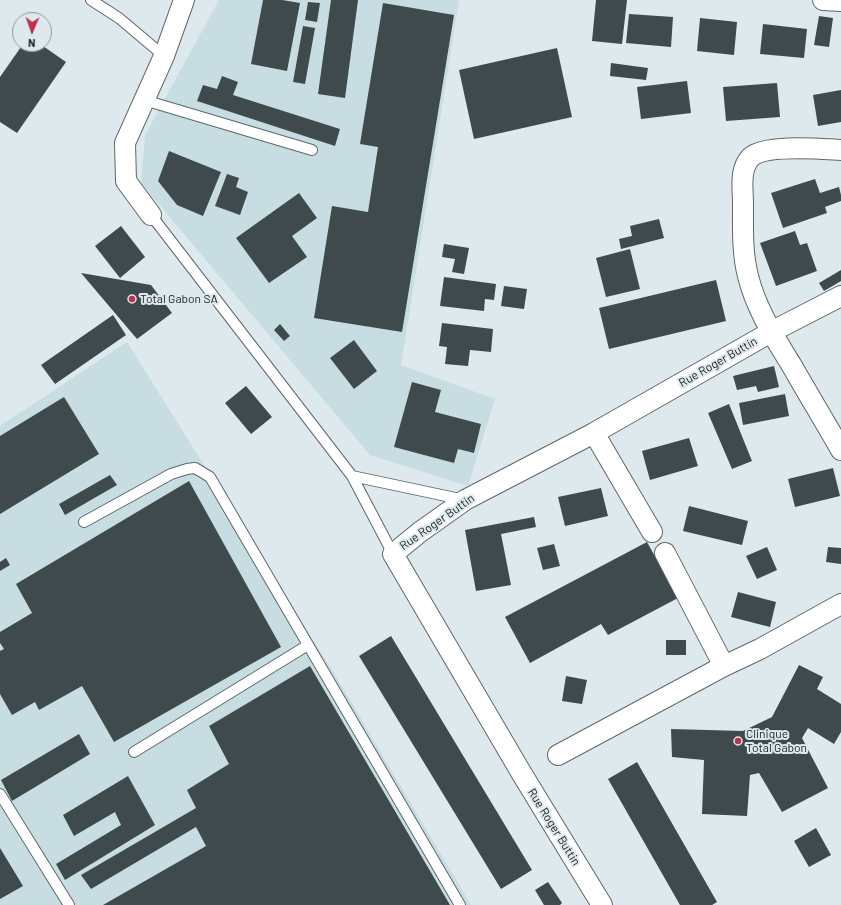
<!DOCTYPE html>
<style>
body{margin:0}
#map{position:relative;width:841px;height:905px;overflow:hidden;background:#dde9ec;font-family:Barlow,sans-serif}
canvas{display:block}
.north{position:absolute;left:12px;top:12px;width:40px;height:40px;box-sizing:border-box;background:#dde9ec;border:1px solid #8f999b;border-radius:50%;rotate:182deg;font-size:11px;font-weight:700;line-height:16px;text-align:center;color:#1b2021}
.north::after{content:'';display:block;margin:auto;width:14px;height:18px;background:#c1314e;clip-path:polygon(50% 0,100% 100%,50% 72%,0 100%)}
</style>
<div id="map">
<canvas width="841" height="905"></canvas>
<div class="north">N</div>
</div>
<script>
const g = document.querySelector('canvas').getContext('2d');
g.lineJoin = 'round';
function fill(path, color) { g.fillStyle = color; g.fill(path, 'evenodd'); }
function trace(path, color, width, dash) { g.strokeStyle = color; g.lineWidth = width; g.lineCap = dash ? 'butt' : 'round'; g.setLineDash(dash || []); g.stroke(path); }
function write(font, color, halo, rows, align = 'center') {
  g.font = font + ' Barlow,sans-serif'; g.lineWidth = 4; g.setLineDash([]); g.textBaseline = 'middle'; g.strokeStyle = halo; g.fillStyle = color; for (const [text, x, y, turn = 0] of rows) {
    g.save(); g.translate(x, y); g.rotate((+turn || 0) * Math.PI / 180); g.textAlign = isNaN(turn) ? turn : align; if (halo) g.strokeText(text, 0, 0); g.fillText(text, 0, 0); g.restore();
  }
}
fill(new Path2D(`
 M219,0H459L401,365L495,399L468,486L370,455L141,183L145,135Z
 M127,342L334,673L471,905H0V426Z`), '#c7dde2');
fill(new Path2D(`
 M263,0H282L300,3L287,71L251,64Z
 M331,0H358L345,98L318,94Z
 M596,0H627L622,44L592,41Z
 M308,2L320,3L317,22L305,20Z
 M383,3L454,15L402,332L314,318L332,206L368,212L378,147L360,144Z
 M629,14L673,17L671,47L626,43Z
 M819,16L833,18L829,47L814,45Z
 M700,18L737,22L734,55L697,51Z
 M763,24L807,29L804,58L760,54Z
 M303,26L315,28L305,84L293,82Z
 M23,44H40L66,62L17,133L0,122V77Z
 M557,48L572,117L474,139L459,70Z
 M611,63L648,68L646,80L610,76Z
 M222,76L238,82L233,95L340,129L335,146L197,101L203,85L217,89Z
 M687,81L691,113L641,119L637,87Z
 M777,83L780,117L726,121L723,87Z
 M841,90V122L818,126L813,95Z
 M169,151L221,172L203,216L177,205L158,181Z
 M227,174L239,178L236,187L248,192L240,215L215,206Z
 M815,179L820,193L839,187L841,195V201L825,207L827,213L783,228L771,193Z
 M299,193L317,218L292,236L307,257L269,283L236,238Z
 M659,219L664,238L621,249L619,239L632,236L630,226Z
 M121,226L145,257L120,278L95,246Z
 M795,231L800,245L807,243L817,271L776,286L760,243Z
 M444,244L469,248L464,274L452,272L455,259L442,257Z
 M630,249L640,289L606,297L596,258Z
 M841,270V281L824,291L819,283Z
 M81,273L151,285L172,313L137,339Z
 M444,277L496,284L494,300L485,299L484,311L440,306Z
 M716,280L726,321L609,349L599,308Z
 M504,286L527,289L524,309L501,306Z
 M113,315L126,335L55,384L41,365Z
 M442,323L493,329L491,352L470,350L468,366L445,364L447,347L439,346Z
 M280,324L290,336L284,341L274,330Z
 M354,340L377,371L354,389L330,358Z
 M774,366L779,387L758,392L756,386L737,390L733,376Z
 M412,382L441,390L435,412L481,424L474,453L458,449L454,463L394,447Z
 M246,386L272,417L251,434L225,403Z
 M785,394L789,416L743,425L739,403Z
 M64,397L99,454L0,514V436Z
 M729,404L752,461L732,469L708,413Z
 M689,438L698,466L650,480L642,451Z
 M833,468L840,496L795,507L788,479Z
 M110,475L117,485L65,515L59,504Z
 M189,481L281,647L114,742L82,686L39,710L35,702L12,715L0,694V651L4,649L0,643V632L32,613L16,584Z
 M601,488L608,516L565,526L558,497Z
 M689,506L748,521L742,545L683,531Z
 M534,517L536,527L501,534L511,585L476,591L465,530Z
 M647,542L678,598L608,635L601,624L530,663L505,617Z
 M554,544L560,566L543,570L537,548Z
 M767,547L777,570L757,579L746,556Z
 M828,547L841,548V564L826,562Z
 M6,558L10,565L0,571V562Z
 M738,592L776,602L770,627L731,617Z
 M391,636L532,870L501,889L359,656Z
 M666,640H686V655H666Z
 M799,665L823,677L817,689L841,704V732L834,744L808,728L802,738L828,788L782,812L759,773L750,775L747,816L702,814L704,760L672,757L671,729L743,731L772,717Z
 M310,666L450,905H103L206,846L196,827L91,889L81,875L196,808L187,790L229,764L209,726Z
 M566,676L587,680L582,704L562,701Z
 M79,734L90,754L12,801L1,780Z
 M637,762L717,902L712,905H680L608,779Z
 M128,776L155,825L65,880L56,864L121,825L115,812L74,836L63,815Z
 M816,828L831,855L809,867L794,841Z
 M0,848L23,886L0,899Z
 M548,882L562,903L560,905H544L535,890Z`), '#3f4a4c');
const lane = new Path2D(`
 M91,0L119,18L164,56
 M144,100L312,150
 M151,215L352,476L393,554
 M352,476L465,500
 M84,522L171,474L187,469L195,468L210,477L460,905
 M134,752L308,645
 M0,794L69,905`);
const street = new Path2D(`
 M823,0L841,1
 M841,150C821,149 766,144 751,157C739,169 743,189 743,204C743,228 742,253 748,276C756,309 775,338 792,366C808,394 825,422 841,450
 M151,215L126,181L125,143L164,56L184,0
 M594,433L652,532
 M665,553L724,666
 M558,755L724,666L760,649L841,604
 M602,905L522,774L393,554L420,532L465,500L594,433L771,332L841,296`);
trace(lane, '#5d686a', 12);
trace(street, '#5d686a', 22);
trace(lane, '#fff', 10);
trace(street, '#fff', 20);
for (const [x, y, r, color] of [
 [132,299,4,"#c1314e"],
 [738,741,4,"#c1314e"]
]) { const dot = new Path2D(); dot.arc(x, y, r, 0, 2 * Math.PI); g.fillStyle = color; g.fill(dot); trace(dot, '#dde9ec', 1.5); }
write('12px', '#1b2021', '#dde9ec', [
 ["Total Gabon SA",140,299],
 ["Clinique",746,734],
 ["Total Gabon",746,748]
], 'left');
write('12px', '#1b2021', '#dde9ec', [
 ["Rue Roger Buttin",718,362,-30],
 ["Rue Roger Buttin",437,522,-35],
 ["Rue Roger Buttin",554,827,58]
]);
</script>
